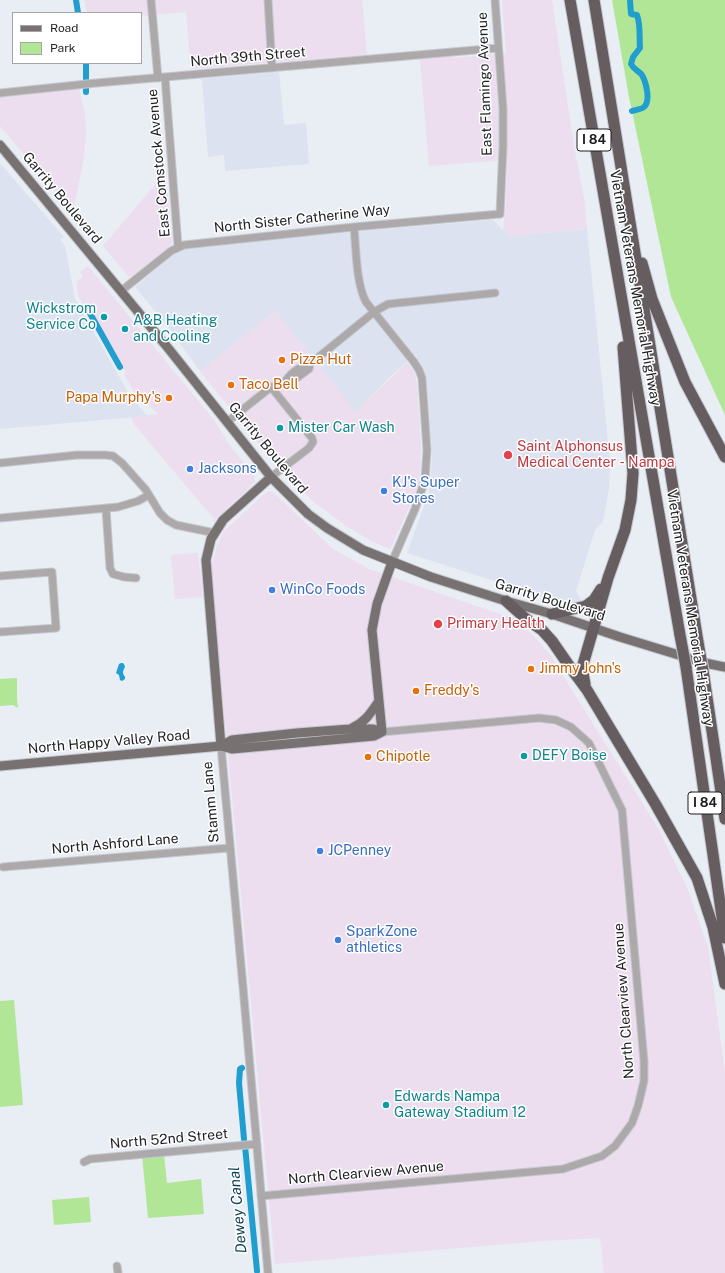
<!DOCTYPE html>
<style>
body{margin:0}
#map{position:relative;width:725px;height:1273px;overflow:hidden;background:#e9edf4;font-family:"Public Sans",sans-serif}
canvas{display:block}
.legend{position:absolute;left:12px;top:12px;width:130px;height:52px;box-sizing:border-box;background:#fff;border:1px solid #a5a5a7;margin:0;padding:5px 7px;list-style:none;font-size:12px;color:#1e1f22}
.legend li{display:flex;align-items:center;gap:8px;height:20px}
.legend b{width:20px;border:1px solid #a5a5a7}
</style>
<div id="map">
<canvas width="725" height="1273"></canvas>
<ul class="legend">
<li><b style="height:5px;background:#787172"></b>Road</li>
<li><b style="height:11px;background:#b1e697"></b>Park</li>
</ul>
</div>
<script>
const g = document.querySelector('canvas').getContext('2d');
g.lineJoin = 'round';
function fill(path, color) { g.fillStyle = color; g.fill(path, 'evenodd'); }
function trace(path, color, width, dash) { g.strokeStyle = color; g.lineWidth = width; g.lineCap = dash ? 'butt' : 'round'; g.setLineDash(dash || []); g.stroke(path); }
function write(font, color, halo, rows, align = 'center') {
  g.font = font + ' "Public Sans",sans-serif'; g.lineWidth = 3; g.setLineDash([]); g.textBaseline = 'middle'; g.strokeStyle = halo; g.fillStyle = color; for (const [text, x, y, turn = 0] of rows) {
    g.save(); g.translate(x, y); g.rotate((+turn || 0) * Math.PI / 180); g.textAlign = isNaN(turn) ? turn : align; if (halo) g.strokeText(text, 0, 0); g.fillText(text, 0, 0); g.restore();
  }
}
fill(new Path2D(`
 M84,0H362L367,55L191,69L186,12L141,16V13H87Z
 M502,0H552L574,146L584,198L587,229L508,236L503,230L506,203L507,160L429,166L420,58L452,55L453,58L506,53Z
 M79,89L85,114L86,133L84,157L73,212L0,126V97Z
 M166,172L172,244L131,277L128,276L103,246Z
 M88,266L214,420L228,443L254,475L255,482L215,520L133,423L132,417L159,414L139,398L133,390L124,374L126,373L101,329L88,307L85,308L77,293V281L83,276L80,272Z
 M275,311L356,411L408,362L415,374L417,383L421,444L420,475L418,488L390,549L371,541L345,525L314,502L291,480L271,459L200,371Z
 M269,491L273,492L333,549L369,569L514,619L534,636L551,656L659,830L688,890L708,947L725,1073V1273H604L600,1238L541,1241L275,1264L211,569L217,545L224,531L263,495Z
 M198,553L203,597L175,599L171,555Z`), '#ecddef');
fill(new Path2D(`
 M279,72L284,125L306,123L309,164L225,171L224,155L208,157L202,79Z
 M0,163L64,237L60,240L65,246L75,299L130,396L147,416L0,429Z
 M493,220L509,236L587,229L610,463L609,489L603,522L595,530L576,591L582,602L573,605L566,604L407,553L429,492L431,477L432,452L427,383L425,372L415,355L391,376L356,412L275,311L200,371L166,324L135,287L171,256L178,252L186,249L351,232Z`), '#dde2f1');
fill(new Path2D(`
 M612,0H725V415L671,297L629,97Z
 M17,678V699L18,708L13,705L0,706V679Z
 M14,1000L23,1105L0,1107V1001Z
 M164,1154L167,1183L201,1179L204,1214L148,1218L142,1155Z
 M89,1197L91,1222L54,1225L52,1200Z`), '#b1e697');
fill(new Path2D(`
 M121,663H123L125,666C124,671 121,671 125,677V679L122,681L120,680L119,675L116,673L119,664Z`), '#1f9ecf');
trace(new Path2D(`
 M76,0L78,13
 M630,0L631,14L637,15C641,26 639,37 640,48L633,57L631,64C634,70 638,70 642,75C646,82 651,101 644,107C642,109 635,110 632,111
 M86,80V63
 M86,88V92
 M87,308L120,367
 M242,1068L240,1069L239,1083L244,1139
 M245,1146L257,1271`), '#1f9ecf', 6);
const minor = new Path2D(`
 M151,0L158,78
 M268,0L272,68
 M165,77L178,246
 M0,93L96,83L498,48
 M354,227C356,247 356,284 366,302L414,362L419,370L422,378L427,450L425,480L415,509L392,562
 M121,291L171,251L184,245L354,227L500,214L503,146V108L495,0
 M285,383C287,375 302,365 310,364L374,312L388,304L495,293
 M227,422L271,387L285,383H290L309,369L310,364
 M0,463L77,455H105L113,456L122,463L146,490L160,513L167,520L176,525L215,533
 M271,477L309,448L313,442L312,438L271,387
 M106,509L110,568L113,574L124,577L136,578
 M0,518L118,507L138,501L149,495
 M0,576L52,572L56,628L0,632
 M221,746L243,987L268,1273
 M3,867L229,848
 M84,1162L90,1159L257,1144
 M261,1196L563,1169L602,1156L615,1146L632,1123L638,1106L644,1081V1061L622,810L589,743L571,727L556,720L539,718L382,732
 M117,1266L118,1273`);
const major = new Path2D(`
 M0,145L168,348L271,477L308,514L327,528L363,550L431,577L506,601L552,614L620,637L705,663L725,667
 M352,728C366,721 370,714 379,701
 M382,732L372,630L377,604L392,562
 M221,746L206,560L211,539L223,520L271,477
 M221,746L232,740L297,733L350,729H373L382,732
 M0,766L221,746L232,749L374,736L382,732`);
const highway = new Path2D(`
 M570,0L680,635
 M594,0L698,642
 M642,263L652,299L685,382L725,457
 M506,601L525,618L542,630L552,641L570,667L587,690L656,805L697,878L713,927L725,984
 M552,614L586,606L594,600L601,589
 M686,667L725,938
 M704,677L725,819
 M585,684L582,668L608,578L625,530L631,500L633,473L623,347`);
trace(minor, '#c4c8ce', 9);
trace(major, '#c4c8ce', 11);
trace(highway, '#c4c8ce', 13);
trace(minor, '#ada9aa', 7);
trace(major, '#787172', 9);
trace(highway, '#655d5f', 11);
const highwayBridge = new Path2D(`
 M680,635L686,667
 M698,642L704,677`);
trace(highwayBridge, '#c4c8ce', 13, []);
trace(highwayBridge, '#655d5f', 11);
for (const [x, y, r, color] of [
 [104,317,4,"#0f9aa8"],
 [125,329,4,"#0f9aa8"],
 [282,360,4,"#e8710a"],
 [231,385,4,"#e8710a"],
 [169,398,4,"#e8710a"],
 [280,428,4,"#0f9aa8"],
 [508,455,5,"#e0444e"],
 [190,469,4,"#3f7fe0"],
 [384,491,4,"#3f7fe0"],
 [272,590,4,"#3f7fe0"],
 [438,624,5,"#e0444e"],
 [531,669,4,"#e8710a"],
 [416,691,4,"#e8710a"],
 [524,756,4,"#0f9aa8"],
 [368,757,4,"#e8710a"],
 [320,851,4,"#3f7fe0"],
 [338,940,4,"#3f7fe0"],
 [386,1105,4,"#0f9aa8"]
]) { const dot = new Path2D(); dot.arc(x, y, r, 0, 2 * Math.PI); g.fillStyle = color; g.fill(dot); trace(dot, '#fff', 1.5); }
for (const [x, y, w] of [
 [594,140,34],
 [705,803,34]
]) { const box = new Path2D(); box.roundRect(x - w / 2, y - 11, w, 22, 3); g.fillStyle = '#fff'; g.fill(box); trace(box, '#1e1f22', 1); }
write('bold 13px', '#1e1f22', null, [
 ["I 84",594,140],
 ["I 84",705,803]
]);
write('14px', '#1e1f22', '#fff', [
 ["North 39th Street",248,57,-5],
 ["East Flamingo Avenue",485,84,-92],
 ["East Comstock Avenue",159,163,-95],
 ["Garrity Boulevard",62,198,50],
 ["North Sister Catherine Way",302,219,-6],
 ["Vietnam Veterans Memorial Highway",635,288,80],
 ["Garrity Boulevard",268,448,50],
 ["Garrity Boulevard",550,600,17],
 ["Vietnam Veterans Memorial Highway",690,608,81],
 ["North Happy Valley Road",109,742,-5],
 ["Stamm Lane",211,802,-95],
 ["North Ashford Lane",115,844,-5],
 ["North Clearview Avenue",624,1001,-94],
 ["North 52nd Street",169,1139,-5],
 ["North Clearview Avenue",366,1173,-5]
]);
write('14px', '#0d838f', '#fff', [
 ["Wickstrom",96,309,"right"],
 ["Service Co",96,325,"right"],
 ["A&B Heating",133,321],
 ["and Cooling",133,337],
 ["Mister Car Wash",288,428],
 ["DEFY Boise",532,756],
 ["Edwards Nampa",394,1097],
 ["Gateway Stadium 12",394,1113]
], 'left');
write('14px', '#c56008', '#fff', [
 ["Pizza Hut",290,360],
 ["Taco Bell",239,385],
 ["Papa Murphy's",161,398,"right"],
 ["Jimmy John's",539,669],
 ["Freddy's",424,691],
 ["Chipotle",376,757]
], 'left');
write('14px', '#be3a42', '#fff', [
 ["Saint Alphonsus",517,447],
 ["Medical Center - Nampa",517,463],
 ["Primary Health",447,624]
], 'left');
write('14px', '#366cbe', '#fff', [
 ["Jacksons",198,469],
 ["KJ's Super",392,483],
 ["Stores",392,499],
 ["WinCo Foods",280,590],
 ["JCPenney",328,851],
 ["SparkZone",346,932],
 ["athletics",346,948]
], 'left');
write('italic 15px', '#0b3d52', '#fff', [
 ["Dewey Canal",238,1210,-95]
]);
</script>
